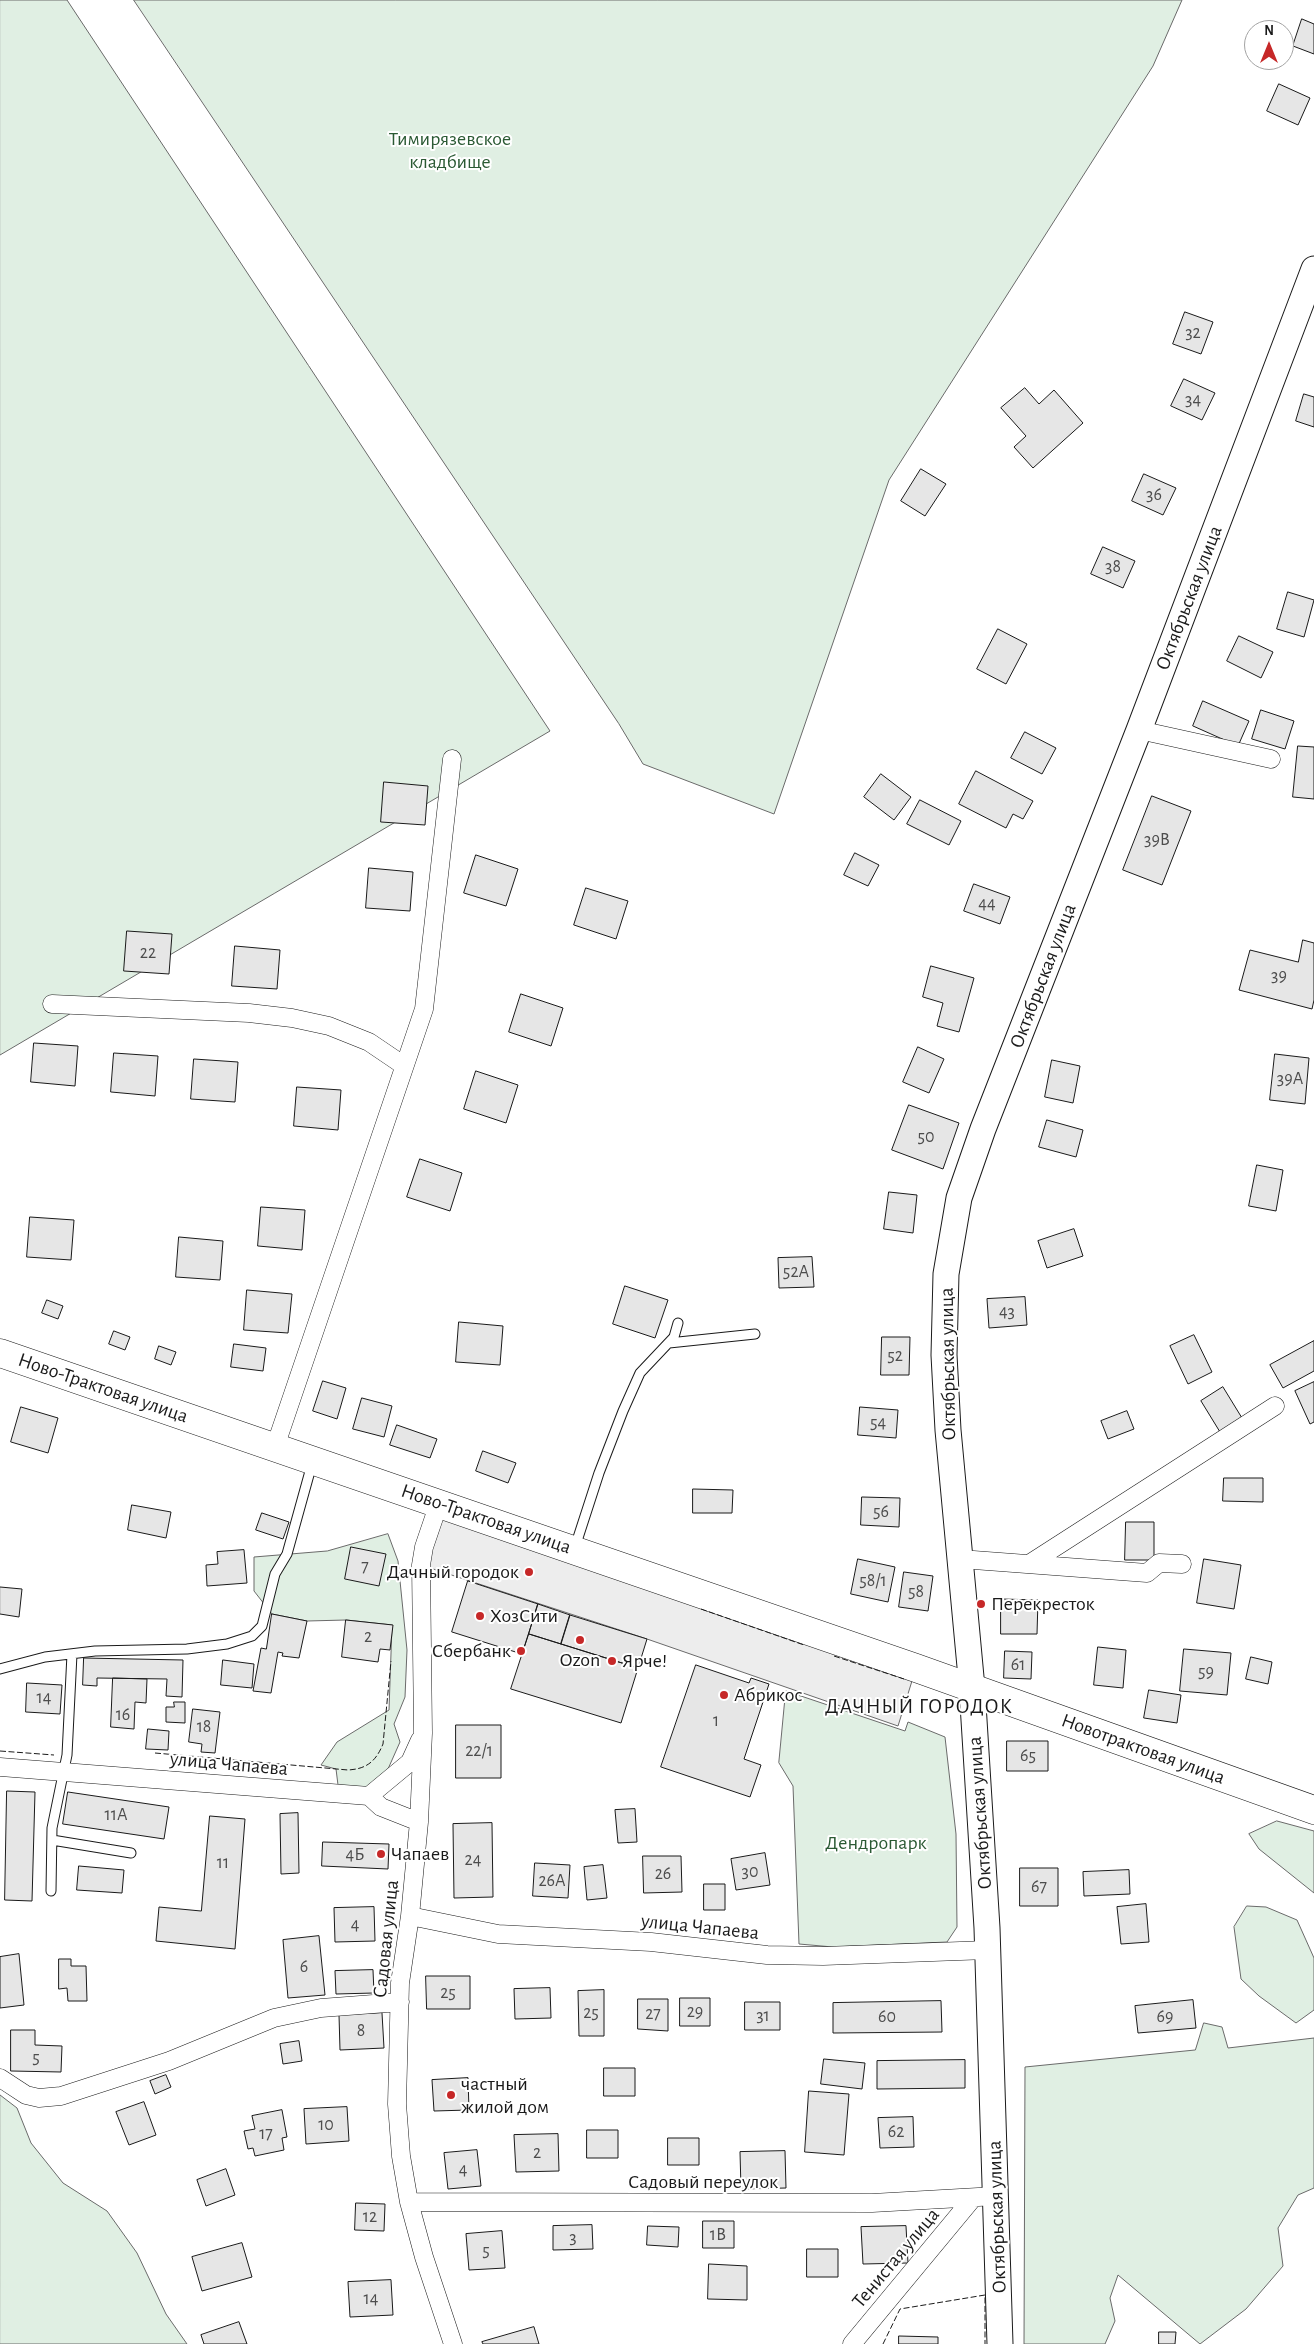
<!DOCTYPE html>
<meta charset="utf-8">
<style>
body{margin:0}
#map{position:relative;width:1314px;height:2344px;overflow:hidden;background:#fff;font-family:"Alegreya Sans",sans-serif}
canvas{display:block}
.north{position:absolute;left:1244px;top:20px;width:50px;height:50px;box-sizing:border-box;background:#fff;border:1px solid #a3a3a3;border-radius:50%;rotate:0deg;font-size:14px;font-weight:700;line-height:20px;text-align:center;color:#1a1a1a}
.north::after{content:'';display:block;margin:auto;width:18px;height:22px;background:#c62828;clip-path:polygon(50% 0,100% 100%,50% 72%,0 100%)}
</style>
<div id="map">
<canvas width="1314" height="2344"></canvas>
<div class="north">N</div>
</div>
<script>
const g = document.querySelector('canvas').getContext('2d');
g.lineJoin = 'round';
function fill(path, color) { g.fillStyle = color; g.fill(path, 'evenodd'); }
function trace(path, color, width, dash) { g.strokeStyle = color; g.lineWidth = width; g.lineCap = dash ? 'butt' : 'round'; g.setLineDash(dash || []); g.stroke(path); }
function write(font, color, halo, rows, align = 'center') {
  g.font = font + ' "Alegreya Sans",sans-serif'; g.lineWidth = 4; g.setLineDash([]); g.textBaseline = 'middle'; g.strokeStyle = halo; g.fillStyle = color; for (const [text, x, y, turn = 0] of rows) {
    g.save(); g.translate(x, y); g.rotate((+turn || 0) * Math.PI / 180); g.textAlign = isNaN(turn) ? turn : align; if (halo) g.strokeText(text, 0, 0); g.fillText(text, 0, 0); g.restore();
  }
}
const green = new Path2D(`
 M0,0H67L550,731L0,1055Z
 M134,0H1182L1153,66L889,480L774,814L643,764L619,724Z
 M388,1534L398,1561L407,1650L405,1697L394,1724L400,1742L384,1778L366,1788L338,1785L336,1769L321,1765L337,1742L389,1710L392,1625L346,1620L307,1621L272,1614L254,1591V1557L327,1551Z
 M786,1691L905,1731L908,1722L945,1737L956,1834L957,1927L947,1942L833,1947L799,1944L793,1786L779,1763Z
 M1277,1821L1314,1831V1893L1259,1849L1249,1834Z
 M1247,1906L1266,1907L1297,1920L1314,1958V2010L1296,2023L1259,1996L1241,1979L1234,1927Z
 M1204,2023L1222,2027L1228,2048L1314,2038V2188L1298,2195L1278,2228L1283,2266L1246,2309L1200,2344L1118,2275L1110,2298L1115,2321L1105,2344H1024L1025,2067L1195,2050Z
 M0,2095L17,2108L31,2143L63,2183L107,2211L137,2253L166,2314L187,2344H0Z`);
fill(green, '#e0efe3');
trace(green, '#6a6a6a', 1);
const parking = new Path2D(`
 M439,1503L916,1668L898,1726L647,1639L421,1565Z`);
fill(parking, '#ededed');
trace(parking, '#6a6a6a', 1);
const building = new Path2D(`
 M1302,19L1314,24V54L1293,46Z
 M1279,84L1310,98L1298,125L1267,111Z
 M1185,312L1213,322L1201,354L1173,344Z
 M1184,379L1215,393L1202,420L1171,406Z
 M1025,388L1039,404L1054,390L1083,423L1033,468L1014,447L1026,436L1001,408Z
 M1304,394L1314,397V427L1296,421Z
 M921,469L946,484L925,516L901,501Z
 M1144,474L1176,488L1163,515L1132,501Z
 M1103,547L1135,561L1123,588L1091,574Z
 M1288,592L1314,600L1304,637L1277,629Z
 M998,629L1027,644L1006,684L977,669Z
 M1239,636L1273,652L1261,678L1227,661Z
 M1203,701L1249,721L1238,746L1193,726Z
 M1261,710L1294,721L1285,749L1252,739Z
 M1025,732L1056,748L1042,774L1011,758Z
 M1298,746L1314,747V799L1293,797Z
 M976,771L1033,801L1023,819L1013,814L1006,828L959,804Z
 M881,774L911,797L894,820L864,797Z
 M384,782L428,786L425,825L381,822Z
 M1152,796L1191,811L1162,885L1123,870Z
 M920,800L961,821L949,845L907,824Z
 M855,853L879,865L868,886L844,875Z
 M476,855L518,869L506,906L464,893Z
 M369,868L413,872L410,911L366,908Z
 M974,884L1010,897L1000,924L964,911Z
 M586,888L628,901L616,939L574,925Z
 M127,931L172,934L169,974L124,971Z
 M1303,940L1314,943V1000L1312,1009L1239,990L1250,950L1298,962Z
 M235,946L280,950L277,989L232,986Z
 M931,966L974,978L959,1032L937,1026L943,1003L923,997Z
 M521,994L563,1008L551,1046L509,1032Z
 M34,1043L78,1046L75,1086L31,1082Z
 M918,1047L944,1059L929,1093L903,1082Z
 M114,1053L158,1056L155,1096L111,1092Z
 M1275,1054L1309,1058L1305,1104L1270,1100Z
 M194,1059L238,1062L235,1102L191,1099Z
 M1052,1060L1080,1066L1073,1103L1045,1097Z
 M476,1071L518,1085L506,1123L464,1109Z
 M297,1087L341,1090L338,1130L294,1126Z
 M909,1105L959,1123L943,1169L892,1150Z
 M1047,1120L1083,1130L1076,1157L1039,1147Z
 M420,1159L462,1173L450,1211L407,1197Z
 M1257,1165L1283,1170L1276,1211L1249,1206Z
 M889,1192L917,1195L913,1233L884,1229Z
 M261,1207L305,1210L302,1250L258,1246Z
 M30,1217L74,1220L71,1260L27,1257Z
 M1074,1229L1083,1256L1047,1268L1038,1241Z
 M179,1237L223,1241L220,1280L176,1277Z
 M812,1257L814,1287L779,1288L778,1258Z
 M625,1286L668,1300L655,1338L613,1324Z
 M247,1290L292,1294L288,1333L244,1330Z
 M1025,1297L1027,1325L989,1328L987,1299Z
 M47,1300L63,1306L58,1319L42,1313Z
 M459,1322L503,1326L500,1365L456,1362Z
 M114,1331L130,1337L125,1350L109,1344Z
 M1194,1335L1212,1372L1188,1384L1170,1346Z
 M882,1337H910L909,1375H881Z
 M1314,1341V1371L1283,1388L1270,1365Z
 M234,1344L266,1348L263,1371L231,1367Z
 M159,1346L176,1352L171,1365L155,1359Z
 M323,1381L346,1388L337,1419L313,1411Z
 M1314,1382V1422L1310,1424L1295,1391Z
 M1223,1387L1242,1418L1220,1432L1201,1401Z
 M362,1398L392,1406L384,1437L353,1429Z
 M21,1407L58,1418L48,1453L11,1442Z
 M860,1407L898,1410L896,1438L858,1435Z
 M1127,1411L1134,1429L1108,1439L1101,1421Z
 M397,1425L437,1439L430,1458L390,1445Z
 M483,1451L516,1463L508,1483L476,1471Z
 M1224,1478H1263V1502L1223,1501Z
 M693,1489L733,1490L732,1513H693Z
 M862,1497L900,1498L899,1527L861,1525Z
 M132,1505L171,1512L166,1538L128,1530Z
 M262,1513L289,1522L283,1539L256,1530Z
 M1126,1522H1154V1560H1125Z
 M351,1547L386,1554L379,1586L345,1579Z
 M244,1550L247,1583L207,1586L206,1565L218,1564L217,1552Z
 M858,1559L895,1567L888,1602L851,1594Z
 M1204,1559L1241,1565L1234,1609L1197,1603Z
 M904,1572L933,1576L928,1611L899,1607Z
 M468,1581L538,1604L522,1654L452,1632Z
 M0,1587L22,1589L19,1617L0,1614Z
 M1001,1599L1038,1600L1037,1634H1001Z
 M538,1604L570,1615L561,1644L529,1634Z
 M272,1614L307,1621L299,1658L282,1656L283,1653L278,1652L271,1693L253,1691L261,1648L266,1649Z
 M570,1615L647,1639L638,1668L561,1644Z
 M346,1620L393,1625L390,1650L380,1649L378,1662L342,1657Z
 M529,1634L638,1668L621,1723L511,1689Z
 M1098,1647L1126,1650L1123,1688L1094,1685Z
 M1184,1649L1231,1653L1227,1695L1180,1691Z
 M1005,1651L1032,1652L1031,1679L1004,1678Z
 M1251,1657L1272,1662L1268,1684L1246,1679Z
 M84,1658L183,1660L182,1697L166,1696L167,1679L97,1678V1686L83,1685Z
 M223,1660L254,1664L252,1688L221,1685Z
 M696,1665L749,1683L751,1678L769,1684L744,1759L761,1765L750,1797L661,1767Z
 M113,1678L147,1679L146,1703L135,1702L134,1729L111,1727Z
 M27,1683L62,1685L60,1714L26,1712Z
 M1149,1690L1181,1695L1177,1723L1144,1718Z
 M174,1702H185V1723L166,1722V1707H174Z
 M193,1709L220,1712L215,1753L201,1752L202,1744L189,1742Z
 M456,1725H501V1778H456Z
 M148,1729L169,1731L168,1750L146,1749Z
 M1007,1741H1048V1771H1007Z
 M7,1791L35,1792L32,1901L5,1900Z
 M68,1792L169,1807L164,1839L63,1824Z
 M635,1809L637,1842L618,1843L615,1810Z
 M298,1813L299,1873L281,1874L280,1814Z
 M210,1816L245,1819L235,1949L156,1941L159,1907L201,1911Z
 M492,1823L493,1897L454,1898L453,1824Z
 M323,1842L389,1844L388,1869L322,1866Z
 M765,1853L770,1885L736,1890L731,1859Z
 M643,1856H681L682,1892L644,1893Z
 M535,1863L570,1865L568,1898L533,1896Z
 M603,1865L607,1898L587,1900L584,1867Z
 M79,1866L124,1870L122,1893L77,1890Z
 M1020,1868H1058V1906H1020Z
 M1129,1870L1130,1894L1084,1896L1083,1872Z
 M704,1884H725V1910H704Z
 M1146,1904L1149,1942L1121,1944L1117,1907Z
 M374,1907L375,1941L335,1942L334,1908Z
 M319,1936L325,1995L288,1998L283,1940Z
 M19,1954L24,2005L0,2008V1957Z
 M59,1959H71V1966H86L87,2001H68L67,1988L59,1989Z
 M373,1970L374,1993L336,1994L335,1971Z
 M426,1976H470V2009H427Z
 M550,1988L551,2018L515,2019L514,1989Z
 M604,1990V2036H579L578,1991Z
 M680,1998H710V2026H680Z
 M638,1999H668V2031L638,2029Z
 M1193,2000L1196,2028L1138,2033L1135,2006Z
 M941,2001L942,2032L833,2033V2003Z
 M745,2002H780V2030H745Z
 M382,2013L384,2048L340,2050L339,2015Z
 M11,2030H35V2045L62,2046L61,2072L11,2071Z
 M299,2041L302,2061L283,2064L280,2044Z
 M824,2059L865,2063L862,2089L821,2084Z
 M965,2060V2088L877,2089V2061Z
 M604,2068H635V2096H604Z
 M166,2075L171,2087L155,2094L150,2081Z
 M468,2078L469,2110L434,2111L432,2080Z
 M809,2091L849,2094L844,2155L805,2152Z
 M144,2102L156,2135L129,2145L116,2112Z
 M347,2107L349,2141L306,2144L304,2109Z
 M282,2110L287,2137L282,2138L284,2150L255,2156L253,2148L248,2149L244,2131L255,2129L252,2116Z
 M913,2117L914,2147L880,2148L878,2118Z
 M587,2130H618V2158H587Z
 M558,2134L559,2171L516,2172L514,2135Z
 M668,2138H699V2165H668Z
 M477,2150L481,2186L448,2189L444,2153Z
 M785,2151L786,2188L741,2189L740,2152Z
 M226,2169L235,2195L206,2206L197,2180Z
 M356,2203L385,2204L384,2231L355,2230Z
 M703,2221H734V2248H703Z
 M592,2225L593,2249L553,2250V2226Z
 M648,2226L679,2227L678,2247L647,2245Z
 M906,2226L908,2263L863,2264L861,2227Z
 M502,2231L505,2268L469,2270L466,2234Z
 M242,2243L252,2277L202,2291L192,2257Z
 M807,2249H838V2277H807Z
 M709,2264L747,2266V2300L708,2299Z
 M391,2280L393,2315L350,2317L348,2282Z
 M239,2322L247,2344H204L201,2335Z
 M534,2327L539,2344H483L482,2342Z
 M1159,2332H1176L1175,2344H1159Z
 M899,2336L938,2337V2344H899Z`);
fill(building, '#e6e6e6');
trace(building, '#1a1a1a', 1);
const lane = new Path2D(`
 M669,1343L755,1334
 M575,1547L599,1473L623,1411L640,1373L674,1337L678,1323
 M0,1669L45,1657L95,1651L187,1649L227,1644L252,1636L262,1626L275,1574L287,1554L312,1464
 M52,1840L131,1853
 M51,1891L52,1828L67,1755L72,1654`);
const street = new Path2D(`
 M1139,730L1271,759
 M52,1004L249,1013L292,1018L329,1026L369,1042L403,1065
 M275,1447L424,1009L452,759
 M439,1503L424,1547L421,1565L423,1733L419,1822L410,1916L400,1983L397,2104L401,2156L409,2202L424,2257L453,2344
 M960,1559L1147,1573L1159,1563L1182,1564
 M1029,1564L1275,1406
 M0,1767L369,1796L410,1762L420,1740
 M369,1796L381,1807L419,1822
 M410,1916L498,1934L651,1942L767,1955L823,1956L988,1950
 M0,2078L26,2095L39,2098L61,2096L169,2061L274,2018L321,2008L400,2002
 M409,2202L872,2203L996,2196
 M852,2344L973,2198`);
const secondary = new Path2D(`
 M1000,2344L987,1928L972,1688L948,1430L944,1355L946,1274L959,1198L983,1129L1139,730L1314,269`);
const primary = new Path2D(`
 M0,1353L916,1668L1314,1810`);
trace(lane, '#1a1a1a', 11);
trace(street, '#1a1a1a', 19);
trace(secondary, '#1a1a1a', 27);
trace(primary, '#1a1a1a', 29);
trace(lane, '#fff', 9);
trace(street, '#fff', 18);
trace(secondary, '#fff', 25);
trace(primary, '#fff', 28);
trace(new Path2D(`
 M701,1609L804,1645
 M834,1656L904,1679
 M0,1751L54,1755
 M155,1753L348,1770C367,1769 376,1761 383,1744L391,1661
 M883,2344L900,2309L985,2295V2344`), '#1a1a1a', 1, [6, 2.5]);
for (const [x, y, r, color] of [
 [529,1572,5,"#c62828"],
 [981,1604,5,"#c62828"],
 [480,1616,5,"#c62828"],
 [580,1640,5,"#c62828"],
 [521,1651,5,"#c62828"],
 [612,1661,5,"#c62828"],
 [724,1695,5,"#c62828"],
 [381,1854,5,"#c62828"],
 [451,2095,5,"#c62828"]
]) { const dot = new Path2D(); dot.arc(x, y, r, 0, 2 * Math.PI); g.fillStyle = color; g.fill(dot); trace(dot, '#fff', 2); }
write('18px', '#4d4d4d', null, [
 ["32",1193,333],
 ["34",1193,400],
 ["36",1154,495],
 ["38",1113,567],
 ["39В",1157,840],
 ["44",987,904],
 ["22",148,953],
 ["39",1279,976],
 ["39А",1290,1079],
 ["50",926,1137],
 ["52А",796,1272],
 ["43",1007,1312],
 ["52",895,1356],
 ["54",878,1423],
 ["56",881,1512],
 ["7",365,1567],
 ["58/1",873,1581],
 ["58",916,1592],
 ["2",368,1637],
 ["61",1018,1665],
 ["59",1206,1672],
 ["14",44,1698],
 ["16",123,1715],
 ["1",716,1721],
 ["18",204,1727],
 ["22/1",479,1751],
 ["65",1028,1756],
 ["11А",116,1815],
 ["4Б",355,1855],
 ["24",473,1860],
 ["11",223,1863],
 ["30",750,1872],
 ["26",663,1874],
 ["26А",552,1881],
 ["67",1039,1887],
 ["4",355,1925],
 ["6",304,1967],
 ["25",448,1993],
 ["29",695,2012],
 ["25",591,2013],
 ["27",653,2014],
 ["31",763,2016],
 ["60",887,2017],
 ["69",1165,2017],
 ["8",361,2031],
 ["5",36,2058],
 ["10",326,2125],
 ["62",896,2132],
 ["17",266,2134],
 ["2",537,2153],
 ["4",463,2170],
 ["12",370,2217],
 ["1В",718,2235],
 ["3",573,2238],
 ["5",486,2251],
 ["14",371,2299]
]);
write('20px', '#2b5a34', '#fff', [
 ["Тимирязевское",450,139],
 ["кладбище",450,162],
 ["Дендропарк",876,1843]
]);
write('20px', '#1a1a1a', '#fff', [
 ["Октябрьская улица",1189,598,-69],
 ["Октябрьская улица",1043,976,-69],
 ["Октябрьская улица",948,1364,-91],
 ["Ново-Трактовая улица",103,1388,19],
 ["Ново-Трактовая улица",486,1519,19],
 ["Новотрактовая улица",1143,1749,20],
 ["улица Чапаева",229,1764,5],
 ["Октябрьская улица",980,1813,-94],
 ["улица Чапаева",700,1927,6],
 ["Садовая улица",386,1939,-84],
 ["Садовый переулок",703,2182],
 ["Октябрьская улица",997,2217,-92],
 ["Тенистая улица",896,2258,-50]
]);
write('20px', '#1a1a1a', '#fff', [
 ["Дачный городок",519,1572,"right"],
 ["Перекресток",991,1604],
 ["ХозСити",490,1616],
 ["Сбербанк",511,1651,"right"],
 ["Ozon",580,1660,"center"],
 ["Ярче!",622,1661],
 ["Абрикос",734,1695],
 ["Чапаев",391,1854],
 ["частный",461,2084],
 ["жилой дом",461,2107]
], 'left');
g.letterSpacing = '1px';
write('21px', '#1a1a1a', '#fff', [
 ["ДАЧНЫЙ ГОРОДОК",919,1707]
]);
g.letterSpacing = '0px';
</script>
